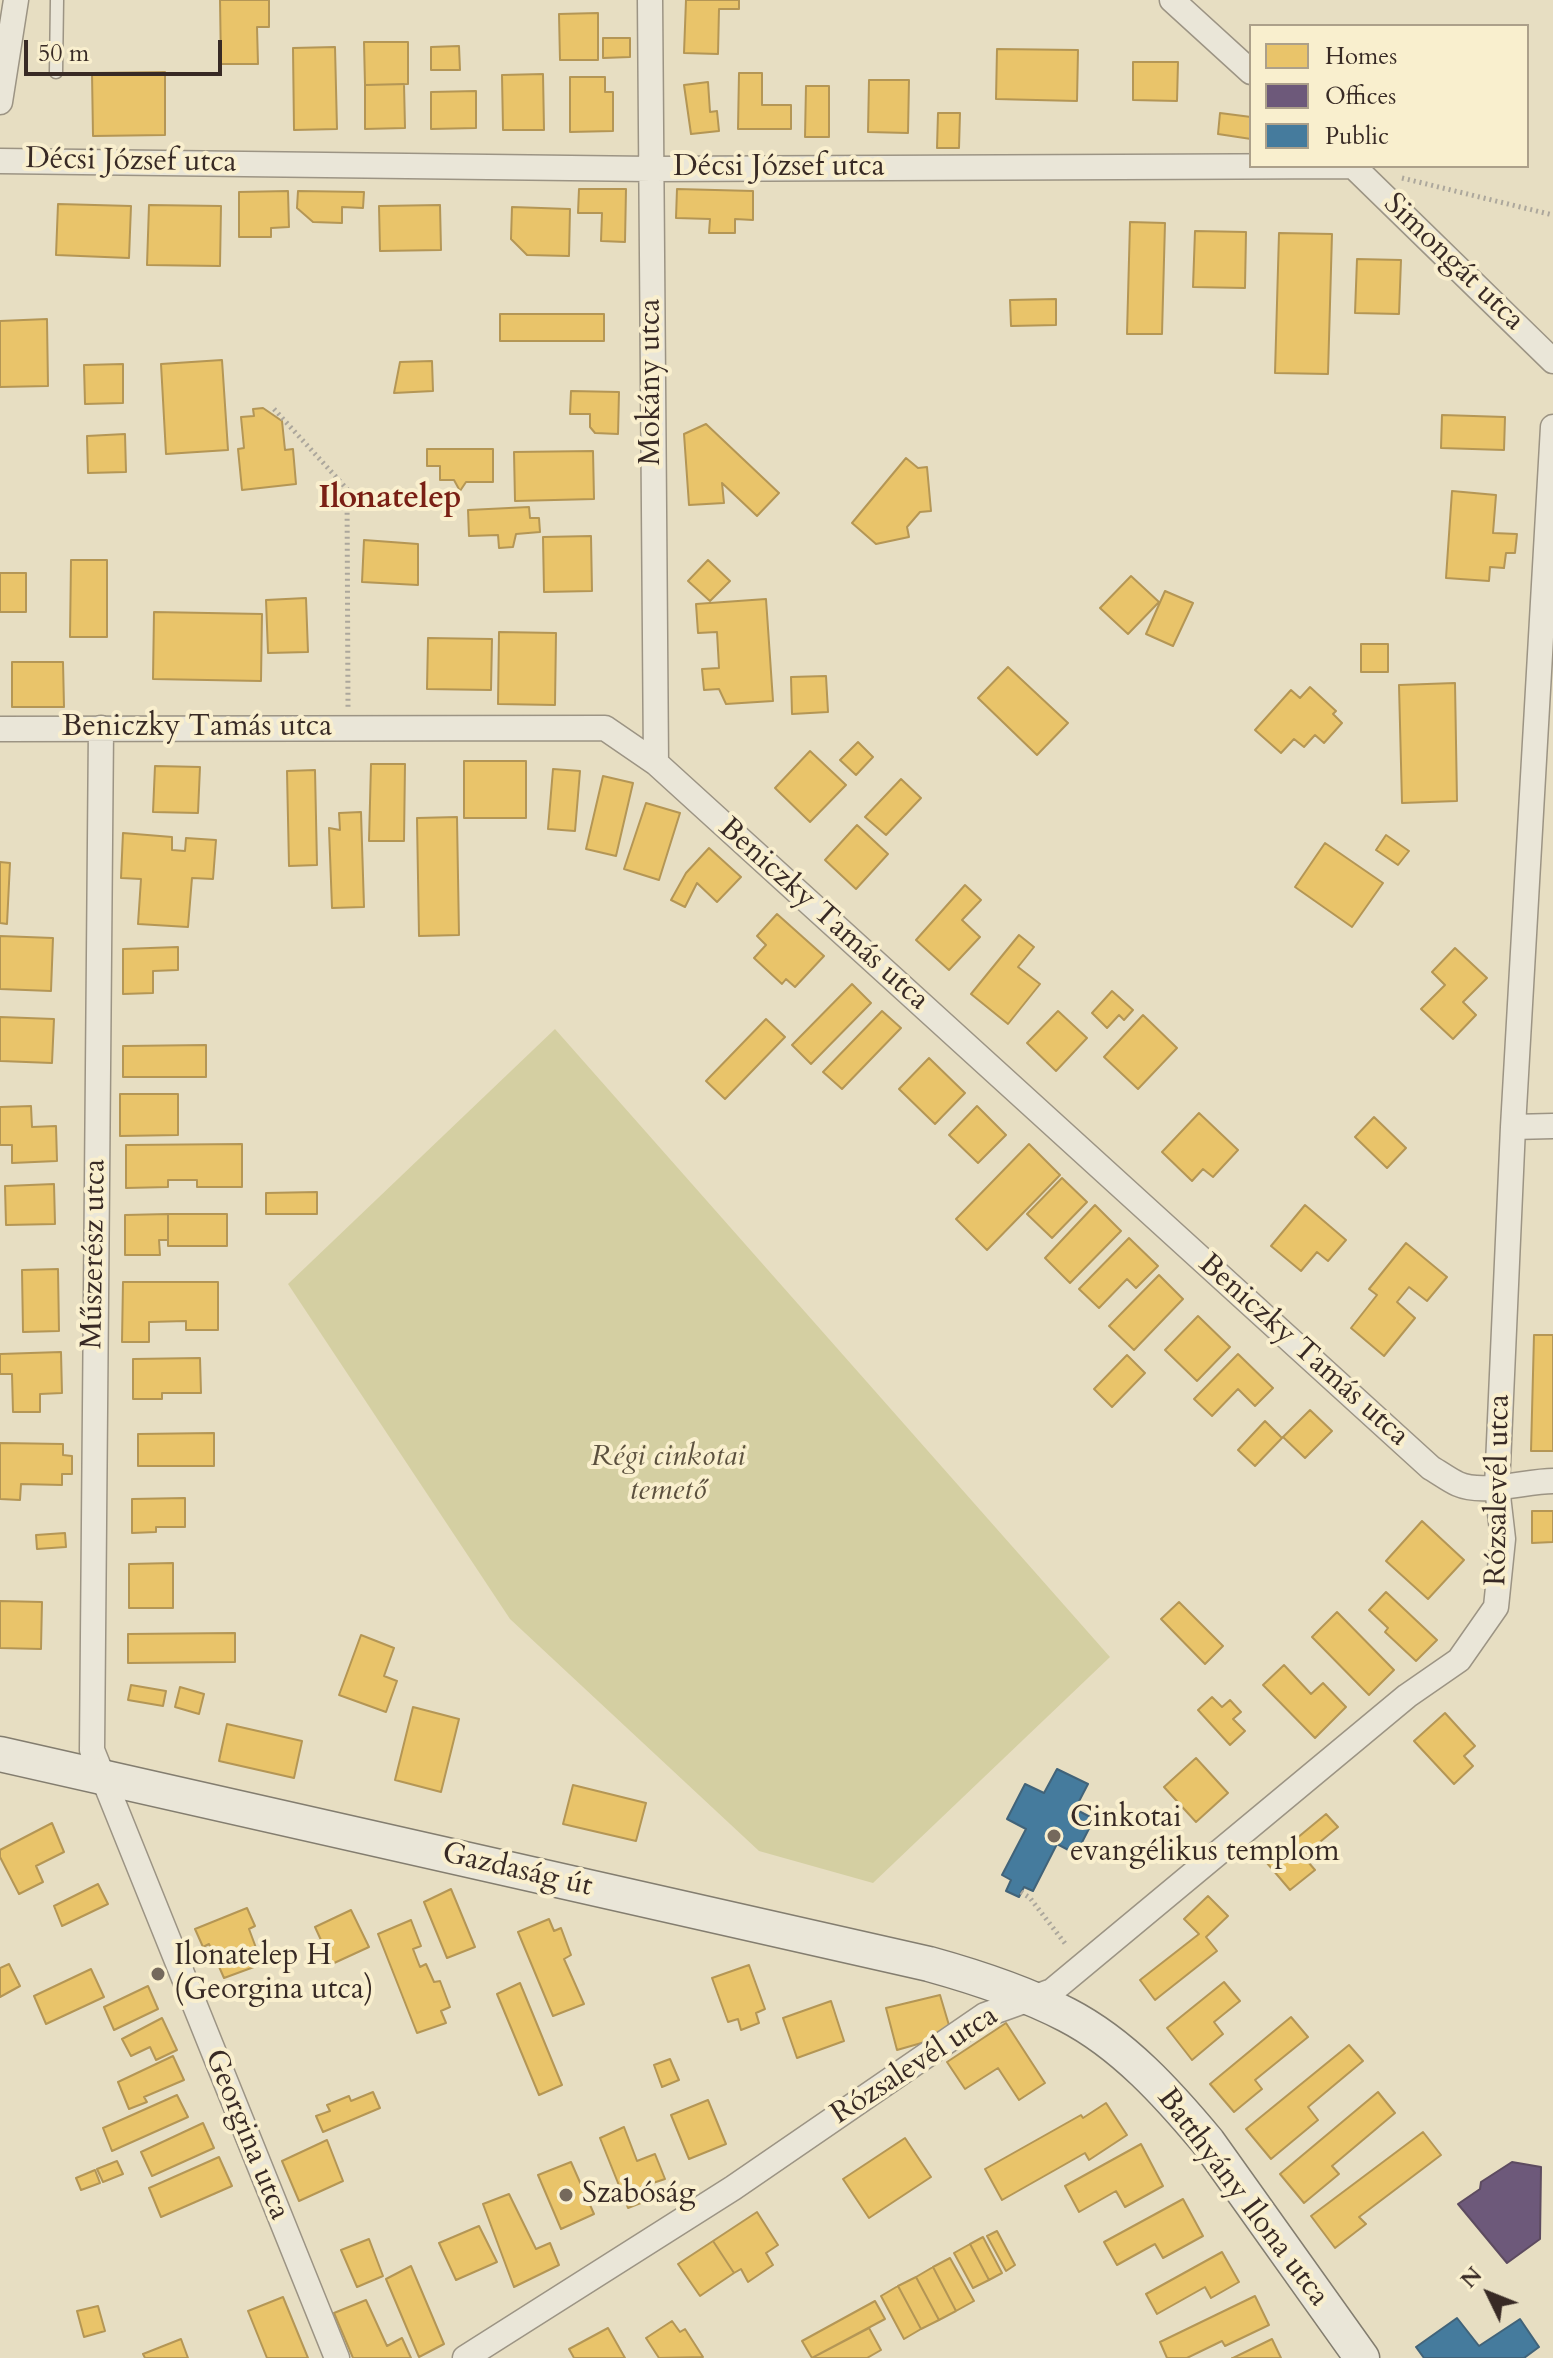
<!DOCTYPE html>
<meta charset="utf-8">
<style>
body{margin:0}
#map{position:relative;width:1553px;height:2358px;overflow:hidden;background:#e7dec2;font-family:Cardo,serif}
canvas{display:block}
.legend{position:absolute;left:1249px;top:24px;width:280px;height:144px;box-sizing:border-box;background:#f9efce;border:2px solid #aca08a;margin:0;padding:10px 14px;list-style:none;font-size:24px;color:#382a25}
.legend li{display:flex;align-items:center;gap:16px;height:40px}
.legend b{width:40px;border:2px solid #aca08a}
.north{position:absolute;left:1449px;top:2254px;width:80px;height:80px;-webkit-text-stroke:6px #f9efce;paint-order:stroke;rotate:313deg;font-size:22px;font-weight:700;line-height:32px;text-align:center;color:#382a25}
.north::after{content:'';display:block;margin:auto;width:28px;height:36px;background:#382a25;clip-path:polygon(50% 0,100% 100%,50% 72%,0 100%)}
.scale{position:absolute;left:24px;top:40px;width:198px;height:36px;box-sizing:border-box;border:4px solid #382a25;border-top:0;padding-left:10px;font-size:24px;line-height:28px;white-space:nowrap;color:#382a25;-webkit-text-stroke:6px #f9efce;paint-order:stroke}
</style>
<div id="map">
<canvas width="1553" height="2358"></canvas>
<ul class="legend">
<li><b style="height:22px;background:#e9c46a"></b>Homes</li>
<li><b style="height:22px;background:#6d597a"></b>Offices</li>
<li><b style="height:22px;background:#457b9d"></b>Public</li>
</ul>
<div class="north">N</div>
<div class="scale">50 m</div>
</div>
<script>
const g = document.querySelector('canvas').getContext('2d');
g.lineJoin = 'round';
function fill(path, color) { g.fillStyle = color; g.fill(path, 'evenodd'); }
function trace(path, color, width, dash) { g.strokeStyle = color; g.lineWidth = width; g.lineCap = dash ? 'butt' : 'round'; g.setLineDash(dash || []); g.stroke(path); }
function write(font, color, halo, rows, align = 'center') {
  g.font = font + ' Cardo,serif'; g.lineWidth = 8; g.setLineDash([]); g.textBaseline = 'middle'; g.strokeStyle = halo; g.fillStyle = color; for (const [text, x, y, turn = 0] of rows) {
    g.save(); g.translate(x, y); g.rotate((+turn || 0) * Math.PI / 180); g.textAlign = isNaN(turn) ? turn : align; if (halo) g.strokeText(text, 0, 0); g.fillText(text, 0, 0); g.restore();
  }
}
fill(new Path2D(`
 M555,1029L1110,1657L873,1883L759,1851L510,1619L288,1284Z`), '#d4cfa2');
const homes = new Path2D(`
 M220,0H269V27H257L258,64H221Z
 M686,0H739V9H719L718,54L684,53Z
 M598,13V60H560L559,14Z
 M603,38H630V57L603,58Z
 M364,42H408V84L365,85Z
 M459,46L460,70H431V47Z
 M335,47L337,129L294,130L293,48Z
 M997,49L1078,50L1077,101L996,99Z
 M1133,62H1178L1177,101L1133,100Z
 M165,72V135L93,136L92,73Z
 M739,73H762V105H791V129H738Z
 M543,74L544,130H503L502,75Z
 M570,77H605V92H613V131L570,132Z
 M869,80H909L908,133L868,132Z
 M708,82L710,112L717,111L719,131L691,134L684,85Z
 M404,84L405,128L365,129V85Z
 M806,86H829V137H805Z
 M476,91V128L431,129V92Z
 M938,113H960L959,148H937Z
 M1220,113L1251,117V139L1218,134Z
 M579,189H626L625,242L601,241L602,213H578Z
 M677,189L753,191V220L735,219V233H709L710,219L676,218Z
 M288,191L289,227L271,228V237H239V192Z
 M298,191L364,192L363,208L342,207V223L313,222L297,208Z
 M58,204L131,206L129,258L56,255Z
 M149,205L221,206L220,266L147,265Z
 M440,205L441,250L380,251L379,206Z
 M512,207L570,209L569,256L527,255L511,239Z
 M1130,222L1165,223L1162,334H1127Z
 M1195,231L1246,232L1245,288L1193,287Z
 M1279,233L1332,234L1328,374L1275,373Z
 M1357,259L1401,260L1399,314L1355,313Z
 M1056,299V325L1011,326L1010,300Z
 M500,314H604V341H500Z
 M47,319L48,386L0,387V321Z
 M222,360L228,450L166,454L161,364Z
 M432,361L433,391L394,393L400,362Z
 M123,364V403L85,404L84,365Z
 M571,391L619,392L618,434L595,433L590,427V414H570Z
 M263,408L282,421L285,450L293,449L296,484L242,490L238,449L244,448L241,417L254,416L253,409Z
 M1442,415L1505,417L1504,450L1441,448Z
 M706,424L779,493L757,516L722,483L724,503L689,505L684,434Z
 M125,434L126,472L88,473L87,436Z
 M427,449H493V482H466L460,491L454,480H440V466H427Z
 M593,451L594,499L515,501L514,452Z
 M906,458L918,468L927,467L931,511L920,512L907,527L909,537L876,544L852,523Z
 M1452,491L1496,495L1493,533L1517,534L1515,553H1506L1504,568L1490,567L1489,581L1446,578Z
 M529,507L530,518H539L540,532L516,534L513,547L499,548L498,535L469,536L468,510Z
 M591,536L592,591L544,592L543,537Z
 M364,540L418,544V585L362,582Z
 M71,560H107V637H70Z
 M708,560L730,581L710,601L688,581Z
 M0,573H26V612H0Z
 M1131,576L1159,602L1128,634L1100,608Z
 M1165,591L1193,603L1173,646L1146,634Z
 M306,598L308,652L268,653L266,600Z
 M766,599L773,701L726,704L719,689L704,690L702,669L719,668L717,632L698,633L696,604Z
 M154,612L262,614L261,681L153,679Z
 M499,632L556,633L555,705L498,704Z
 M428,638L492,639L491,690L427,689Z
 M1361,644H1388V672H1361Z
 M12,662H63L64,707H12Z
 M1008,667L1068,723L1037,755L978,698Z
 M826,676L828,712L792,714L791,677Z
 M1455,683L1457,801L1402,803L1399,685Z
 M1310,687L1336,711L1333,714L1342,723L1324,743L1315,735L1304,747L1294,739L1281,753L1255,730L1291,690L1300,698Z
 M858,742L873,757L856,775L840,760Z
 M810,751L846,785L810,822L775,788Z
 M464,761H526V818H464Z
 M371,764H405L404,841H369Z
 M155,766L200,767L198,813L153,812Z
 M553,769L580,771L575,831L548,829Z
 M315,770L317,865L289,866L287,771Z
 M603,776L633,783L616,856L586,849Z
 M901,779L921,798L886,835L865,817Z
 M646,803L680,813L659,880L624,869Z
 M361,812L364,907L332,908L329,828L340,830L339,813Z
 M457,817L459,935L419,936L417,818Z
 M857,825L888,854L856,889L825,860Z
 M123,833L172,837V850L185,851L186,838L216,840L213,879L192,878L188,927L138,924L141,879L121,878Z
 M1386,835L1409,851L1398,865L1376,850Z
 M1325,843L1383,883L1352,927L1295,887Z
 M709,848L741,877L717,902L697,883L685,907L671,900L686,873Z
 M0,862L10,863L7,924L0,923Z
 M965,885L981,900L962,920L980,937L949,970L916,940Z
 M777,914L824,956L795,987L786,979L782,984L754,958L766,945L757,936Z
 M1019,935L1034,947L1018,967L1040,984L1008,1024L971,994Z
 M0,936L53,938L51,991L0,989Z
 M178,947V970L153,971V993L123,994V949Z
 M1455,948L1487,978L1463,1002L1476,1015L1453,1039L1421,1009L1445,985L1432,972Z
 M852,984L871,1003L811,1064L792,1045Z
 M1112,991L1133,1010L1124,1020L1119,1015L1107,1028L1092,1013Z
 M882,1011L901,1028L842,1089L823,1072Z
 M1058,1011L1087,1038L1056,1071L1027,1043Z
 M1143,1015L1177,1048L1138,1089L1104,1057Z
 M0,1017L54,1019L52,1063L0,1061Z
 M766,1019L785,1037L725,1099L706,1081Z
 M206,1045V1077H123V1046Z
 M929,1058L965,1093L935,1124L899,1089Z
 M120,1094H178V1135L120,1136Z
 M31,1106L32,1127L56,1126L57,1161L12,1163V1145H0V1107Z
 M977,1106L1006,1135L978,1163L949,1135Z
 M1199,1113L1238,1150L1213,1177L1203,1169L1192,1181L1162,1152Z
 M1374,1117L1406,1148L1387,1168L1355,1137Z
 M242,1144V1187H197V1180H168V1187L126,1188V1145Z
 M1029,1144L1060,1175L987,1250L956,1219Z
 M1062,1178L1087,1202L1052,1238L1027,1214Z
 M54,1184L55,1224L6,1225L5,1186Z
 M317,1192V1214H266V1193Z
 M1095,1205L1121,1231L1070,1283L1045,1258Z
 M1305,1205L1346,1240L1328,1261L1317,1252L1301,1271L1271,1246Z
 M168,1214H227V1246H168Z
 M168,1214V1240H159L160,1255H125V1215Z
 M1129,1238L1158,1266L1136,1288L1127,1279L1099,1308L1079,1289Z
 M1406,1243L1447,1277L1427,1301L1409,1287L1397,1302L1415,1318L1384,1356L1351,1328L1377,1295L1369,1289Z
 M58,1269L59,1331L23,1332L22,1270Z
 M1159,1275L1183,1299L1134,1350L1109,1326Z
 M123,1282H218V1330H186V1321L149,1322V1342H122Z
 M1198,1316L1230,1347L1197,1381L1165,1350Z
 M1534,1335H1553V1451H1531Z
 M61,1352L62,1393L40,1394V1412H13L12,1374H0V1354Z
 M1238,1354L1273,1388L1255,1406L1238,1389L1212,1416L1194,1399Z
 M1127,1355L1145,1373L1112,1407L1094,1389Z
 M200,1358L201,1393H162V1399H133V1359Z
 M1310,1410L1332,1431L1305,1458L1283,1437Z
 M1265,1421L1282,1438L1255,1466L1238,1450Z
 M214,1433V1466H138V1434Z
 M0,1443L63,1444V1455L72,1456V1474H62V1485L21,1484L20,1500L0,1499Z
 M185,1498V1527H156V1532L132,1533V1499Z
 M1532,1511H1553V1542L1532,1543Z
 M1422,1521L1464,1560L1428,1599L1386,1561Z
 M65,1533L66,1547L37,1549L36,1535Z
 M173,1563V1608H129V1564Z
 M1386,1592L1437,1640L1416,1661L1385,1632L1388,1628L1369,1610Z
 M0,1601L42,1602L41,1649L0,1648Z
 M1179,1602L1223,1646L1205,1664L1161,1619Z
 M1337,1612L1394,1670L1369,1695L1312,1637Z
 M235,1633V1662L128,1663V1634Z
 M361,1635L394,1648L384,1676L397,1681L386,1712L339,1695Z
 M1284,1665L1311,1694L1323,1683L1346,1707L1315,1738L1263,1685Z
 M131,1685L166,1691L163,1706L128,1700Z
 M180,1687L204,1694L199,1714L175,1707Z
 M1212,1697L1222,1707L1230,1700L1241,1712L1233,1719L1245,1731L1230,1745L1198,1710Z
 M413,1707L459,1719L441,1792L395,1780Z
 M1445,1713L1475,1746L1464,1756L1473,1766L1454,1784L1414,1741Z
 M227,1724L302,1741L294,1778L219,1761Z
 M1196,1758L1228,1793L1196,1822L1164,1787Z
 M573,1785L646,1803L636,1841L563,1824Z
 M1326,1814L1338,1827L1303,1856L1315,1870L1290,1890L1267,1863Z
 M52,1823L64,1852L36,1866L43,1882L19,1894L0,1857V1850Z
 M98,1884L108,1904L62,1926L54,1906Z
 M451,1889L475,1947L447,1958L424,1902Z
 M1208,1896L1228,1916L1206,1937L1217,1951L1155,2000L1140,1980L1199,1934L1184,1919Z
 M247,1908L255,1926L249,1929L262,1964L224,1978L209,1944L203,1947L195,1929Z
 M351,1910L369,1947L332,1964L315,1927Z
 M549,1919L554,1931L561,1928L571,1955L564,1959L584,2004L553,2016L518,1932Z
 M411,1920L421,1946L413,1949L420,1967L426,1964L434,1982L440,1981L450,2007L441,2011L446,2023L417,2033L378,1934Z
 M9,1964L20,1986L0,1997V1968Z
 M749,1965L765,2009L756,2013L759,2023L741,2030L738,2019L728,2022L712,1978Z
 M91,1969L104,1997L46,2024L34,1996Z
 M1224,1982L1240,2001L1214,2022L1223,2034L1192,2060L1167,2028Z
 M520,1983L562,2085L539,2095L497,1994Z
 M148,1986L158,2009L114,2030L104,2007Z
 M940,1995L951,2032L932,2040L897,2050L886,2008Z
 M831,2001L844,2041L797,2058L783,2018Z
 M1291,2017L1308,2037L1255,2080L1262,2089L1234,2112L1210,2084Z
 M162,2018L177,2050L156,2060L150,2047L131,2056L122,2039Z
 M1006,2023L1045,2083L1019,2100L998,2068L965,2089L947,2062Z
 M1349,2045L1363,2061L1308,2107L1318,2120L1271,2159L1246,2129Z
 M173,2056L184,2080L144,2097L147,2102L129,2109L118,2082Z
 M670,2059L679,2080L662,2087L654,2065Z
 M373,2092L380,2108L323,2132L316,2116L330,2111L327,2105L349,2096L351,2101Z
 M1378,2092L1395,2113L1332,2166L1339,2174L1304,2203L1280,2174Z
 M177,2095L188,2117L112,2151L103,2128Z
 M708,2100L726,2144L689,2159L671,2115Z
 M1106,2103L1127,2135L1089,2160L1085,2153L1002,2200L985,2169L1081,2115L1083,2118Z
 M203,2123L214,2148L152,2176L141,2152Z
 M624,2127L637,2161L655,2154L665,2179L641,2187L646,2201L628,2208L600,2138Z
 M1423,2132L1441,2155L1359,2217L1366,2224L1335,2248L1311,2216Z
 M905,2138L931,2177L869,2218L843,2179Z
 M327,2140L343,2181L299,2201L282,2161Z
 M1141,2144L1163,2186L1125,2207L1116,2191L1079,2212L1065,2186Z
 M219,2157L232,2186L161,2217L149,2188Z
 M117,2161L123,2174L103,2182L97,2169Z
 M571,2162L594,2214L561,2229L538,2175Z
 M95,2170L100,2183L81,2190L76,2178Z
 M509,2194L536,2249L550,2243L559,2265L514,2287L483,2204Z
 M1183,2199L1203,2236L1163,2258L1155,2244L1117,2265L1104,2242Z
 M757,2212L778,2245L766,2253L773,2265L748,2282L741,2269L734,2273L713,2241Z
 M479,2226L497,2262L456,2280L439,2243Z
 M997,2231L1015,2265L1006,2271L987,2236Z
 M983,2237L1002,2273L989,2280L970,2244Z
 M369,2239L383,2276L357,2287L341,2250Z
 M713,2241L734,2273L700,2296L678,2264Z
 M970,2244L989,2280L973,2288L954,2253Z
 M1222,2252L1239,2282L1211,2298L1205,2287L1157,2314L1146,2294Z
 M950,2258L974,2301L956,2311L933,2267Z
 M411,2266L444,2344L419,2357L386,2279Z
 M933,2267L956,2311L939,2320L916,2277Z
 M916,2277L939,2320L921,2329L898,2286Z
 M898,2286L921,2329L904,2339L881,2296Z
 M1255,2296L1269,2325L1225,2346L1222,2341L1187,2358H1167L1160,2342Z
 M283,2297L308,2358H267L248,2311Z
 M366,2300L387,2346L402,2338L411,2358H353L334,2313Z
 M875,2301L885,2319L812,2358L802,2341Z
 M98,2306L105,2331L84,2337L77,2311Z
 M672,2321L680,2332L685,2329L703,2357L659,2358L646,2338Z
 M608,2328L625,2358H574L569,2349Z
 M869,2328L881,2350L867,2358H812Z
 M181,2339L188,2358H145L143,2354Z
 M1272,2339L1281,2358H1232H1233Z`);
fill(homes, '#e9c46a');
trace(homes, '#b49655', 2);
const offices = new Path2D(`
 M1512,2162L1541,2167L1540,2239L1507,2263L1458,2204L1480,2189L1481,2182Z`);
fill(offices, '#6d597a');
trace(offices, '#5d4b60', 2);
const public = new Path2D(`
 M1057,1769L1088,1784L1075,1809L1094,1819L1076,1854L1057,1844L1033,1891L1024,1887L1019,1897L1006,1891L1011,1880L1002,1875L1026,1829L1007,1819L1025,1784L1044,1793Z
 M1457,2318L1479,2346L1520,2319L1539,2347L1524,2358H1424L1416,2347Z`);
fill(public, '#457b9d');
trace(public, '#416379', 2);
const lane = new Path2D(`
 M56,72L57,0`);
const street = new Path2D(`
 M650,0L656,763
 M1172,0L1251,72
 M0,102L16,0
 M0,161L651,169L1353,166
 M1353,166L1553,361
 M101,728L92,1750L337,2358
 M0,729L605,728L656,763L1431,1468C1440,1473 1449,1480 1458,1484C1483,1495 1526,1481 1553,1481
 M1513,1127L1553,1126
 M465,2358L733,2188L985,2015L1052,1991L1407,1696L1459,1660L1496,1607L1503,1539L1497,1487L1513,1127L1553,427`);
const secondary = new Path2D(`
 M0,1754L929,1964C976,1977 1023,1992 1067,2015C1123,2044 1168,2094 1208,2142L1362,2358`);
trace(lane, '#9c9484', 15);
trace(street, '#9c9484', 27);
trace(secondary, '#837d6f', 37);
trace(new Path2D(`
 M1402,178L1553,215
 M274,409L347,489L348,707
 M1021,1892L1030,1898L1067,1946`), '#aca79c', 5, [2, 4]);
trace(lane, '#eae6d8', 12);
trace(street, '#eae6d8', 24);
trace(secondary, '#eae6d8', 34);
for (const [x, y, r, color] of [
 [1054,1836,8,"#75695c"],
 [158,1974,8,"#75695c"],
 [566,2195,8,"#75695c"]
]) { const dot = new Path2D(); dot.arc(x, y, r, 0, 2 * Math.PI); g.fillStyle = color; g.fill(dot); trace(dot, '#f9efce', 3); }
write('30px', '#382a25', '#f9efce', [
 ["Décsi József utca",131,162,1],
 ["Décsi József utca",779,168],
 ["Simongát utca",1453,263,44],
 ["Mokány utca",652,382,-90],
 ["Beniczky Tamás utca",197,728],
 ["Beniczky Tamás utca",823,915,42],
 ["Műszerész utca",95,1254,-89],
 ["Beniczky Tamás utca",1303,1351,42],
 ["Rózsalevél utca",1499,1490,-89],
 ["Gazdaság út",517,1871,13],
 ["Rózsalevél utca",915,2066,-33],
 ["Georgina utca",246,2135,68],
 ["Batthyány Ilona utca",1242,2198,53]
]);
write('italic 30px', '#5b503e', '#f9efce', [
 ["Régi cinkotai",668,1458],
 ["temető",668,1492]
]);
write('30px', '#382a25', '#f9efce', [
 ["Cinkotai",1070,1819],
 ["evangélikus templom",1070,1853],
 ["Ilonatelep H",174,1957],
 ["(Georgina utca)",174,1991],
 ["Szabóság",582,2195]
], 'left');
write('bold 32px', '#7a1f14', '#f9efce', [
 ["Ilonatelep",390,500]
]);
</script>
